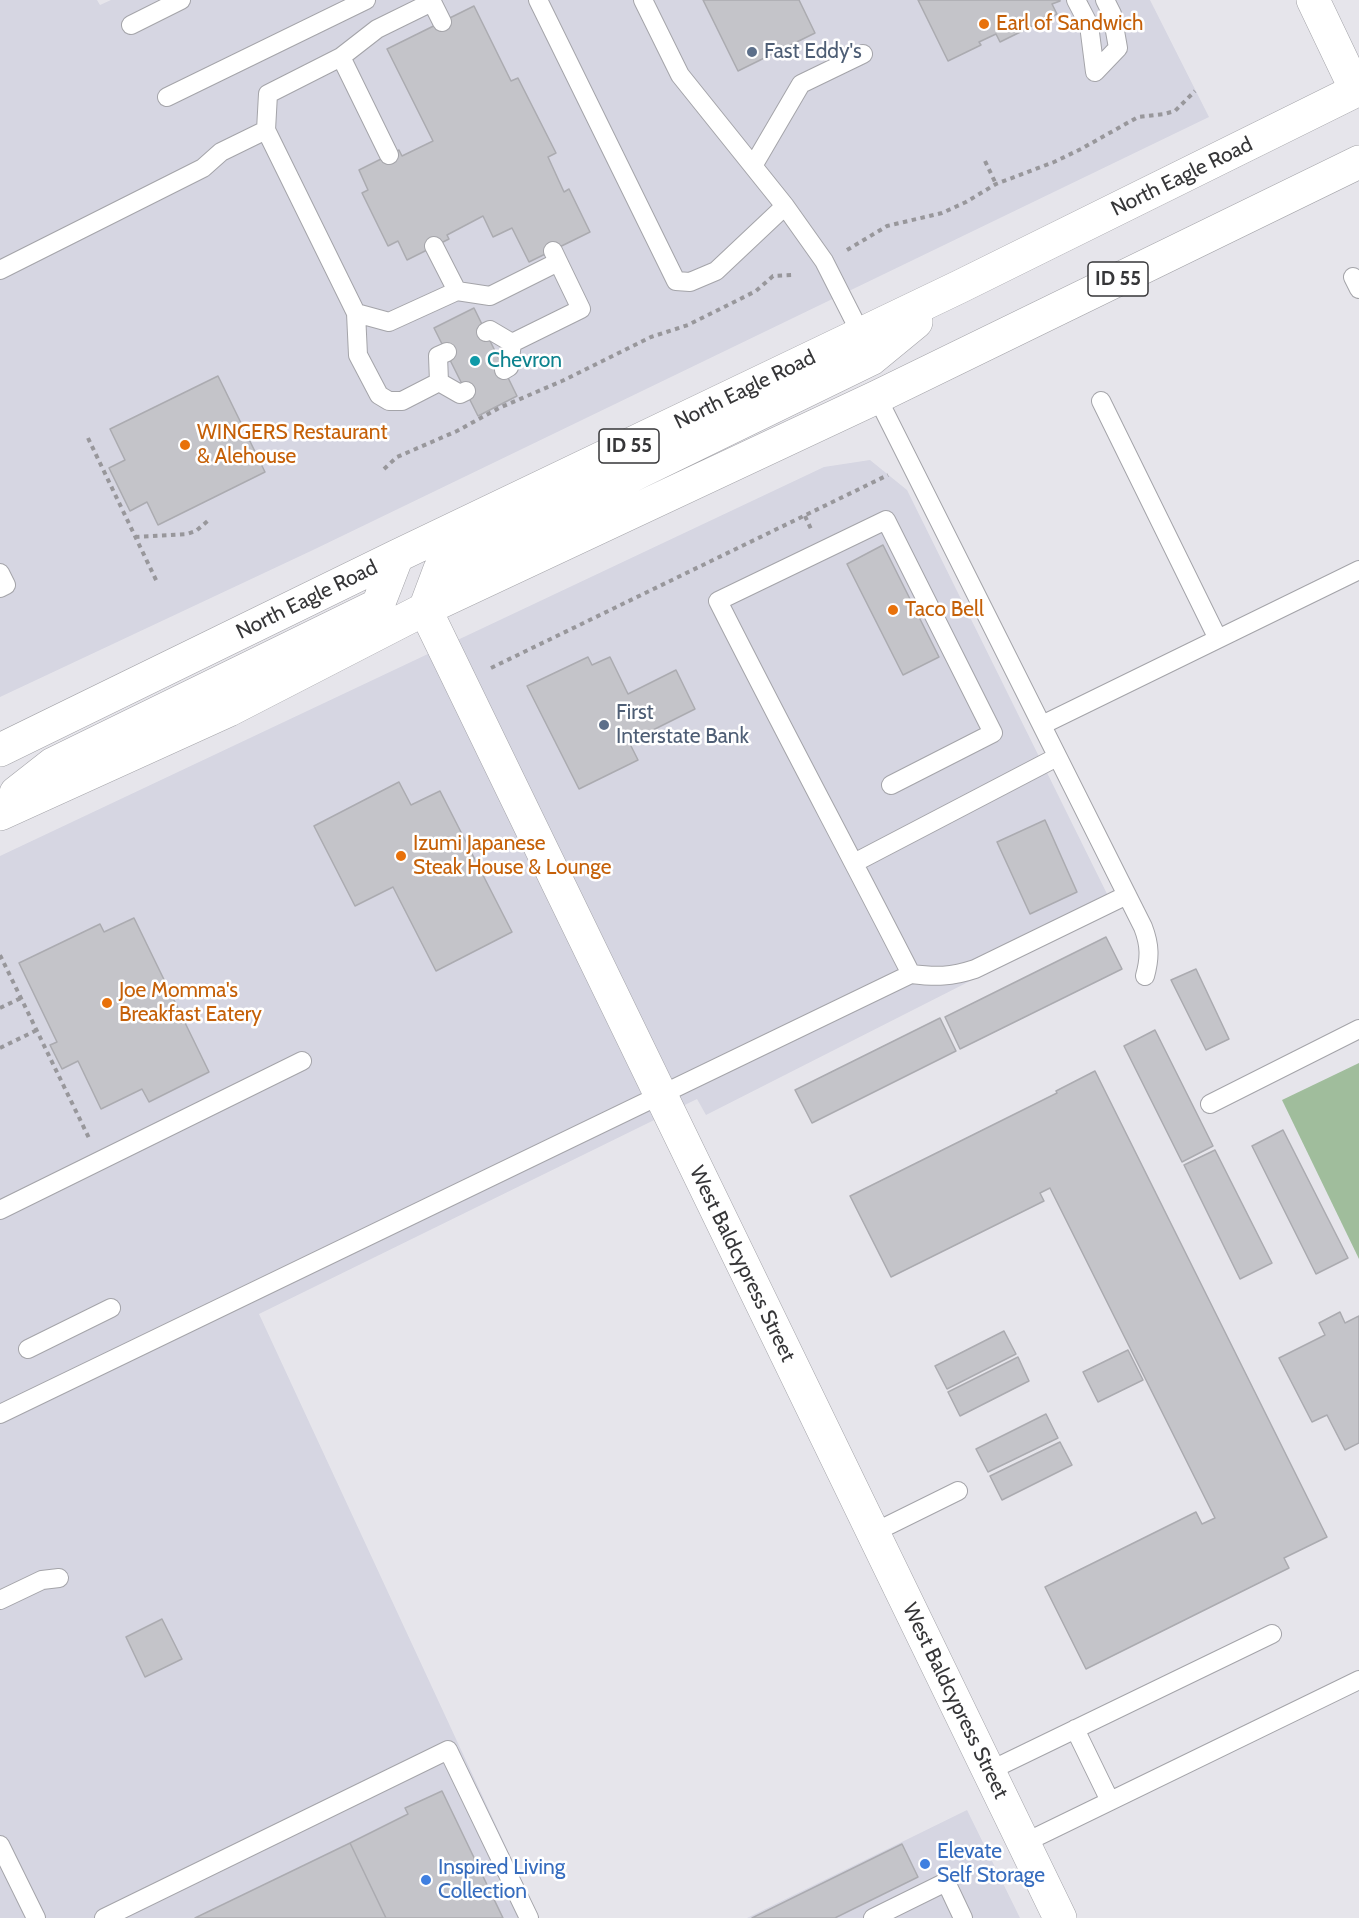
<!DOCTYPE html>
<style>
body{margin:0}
canvas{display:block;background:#e6e5eb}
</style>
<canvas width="1359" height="1918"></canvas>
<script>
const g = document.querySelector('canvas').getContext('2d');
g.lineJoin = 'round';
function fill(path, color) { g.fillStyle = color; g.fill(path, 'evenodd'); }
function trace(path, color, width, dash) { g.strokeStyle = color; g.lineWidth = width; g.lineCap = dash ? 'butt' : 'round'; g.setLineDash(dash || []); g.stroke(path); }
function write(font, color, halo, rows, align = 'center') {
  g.font = font + ' Cabin,sans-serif'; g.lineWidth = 5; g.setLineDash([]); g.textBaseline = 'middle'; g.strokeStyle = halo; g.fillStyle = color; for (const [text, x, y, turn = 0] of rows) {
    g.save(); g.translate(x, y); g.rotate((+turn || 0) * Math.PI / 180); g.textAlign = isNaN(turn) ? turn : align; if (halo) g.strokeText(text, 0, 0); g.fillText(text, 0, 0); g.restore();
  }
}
fill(new Path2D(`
 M0,0H97L100,5L111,0H1150L1209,117L313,550L0,697Z
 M870,460L907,490L1114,908L706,1115L697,1099L259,1314L539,1918H0V856L824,467Z
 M967,1810L1020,1918H747Z`), '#d6d6e2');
fill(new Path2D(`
 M1359,1063V1259L1282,1100Z`), '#a0bd9c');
const building = new Path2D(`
 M703,0H799L815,33L738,71Z
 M918,0H1060V1L1052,4L1057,14L1000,42L996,34L979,42L981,45L948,61Z
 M474,6L511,81L518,78L556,153L548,157L564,192L569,189L590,232L529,262L512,228L493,237L483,216L447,235L449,239L407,260L398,241L388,246L362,193L368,190L359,170L399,150L402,156L433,141L387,49Z
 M474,308L517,396L478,416L434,328Z
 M218,376L265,472L158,525L147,502L130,511L109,468L125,460L110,429Z
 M883,545L939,657L903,675L847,564Z
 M588,657L592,665L610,657L628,694L676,670L695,709L629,742L638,760L579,789L527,686Z
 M399,782L411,805L440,791L512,932L436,971L393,887L355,906L314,826Z
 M1045,820L1077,892L1030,914L997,842Z
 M134,918L209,1072L149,1102L142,1089L101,1109L78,1061L62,1069L50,1045L57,1042L19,963L100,924L104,932Z
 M1106,937L1122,969L960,1049L945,1017Z
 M1196,969L1229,1039L1206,1050L1171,980Z
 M940,1018L956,1051L812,1123L795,1090Z
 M1155,1030L1213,1146L1182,1162L1124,1046Z
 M1095,1071L1327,1537L1284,1558L1289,1568L1086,1669L1045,1587L1196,1512L1202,1524L1215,1518L1050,1188L1040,1193L1044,1201L891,1277L850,1196L1057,1093L1056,1091Z
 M1283,1130L1348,1258L1316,1274L1252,1146Z
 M1215,1150L1272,1263L1240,1279L1184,1165Z
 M1340,1312L1345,1323L1359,1316V1443L1345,1450L1327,1415L1312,1422L1279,1358L1325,1335L1319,1323Z
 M1004,1331L1016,1354L947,1389L935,1366Z
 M1128,1350L1143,1380L1098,1402L1083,1372Z
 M1018,1357L1029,1381L960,1416L948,1392Z
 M1046,1414L1058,1438L988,1472L976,1449Z
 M1060,1442L1072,1465L1002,1500L990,1476Z
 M162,1619L182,1659L145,1677L126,1637Z
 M442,1791L503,1918H386L350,1843L408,1814L405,1808Z
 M350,1843L386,1918H195Z
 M902,1844L918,1877L835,1918H752Z`);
fill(building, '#c4c4c9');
trace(building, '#ababb0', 1.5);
const service = new Path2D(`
 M431,0L442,22
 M538,0L676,281L690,282L716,271L785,206
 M643,0L680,75L785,206L824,261L861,334
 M1076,0L1089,25L1095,72
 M131,25L181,0
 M341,57L389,155
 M1095,72L1118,48L1112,14L1105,0
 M167,97L366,0
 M266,130L356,313L358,355L379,395L389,401H402L439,382
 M753,166L801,84L863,54
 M434,246L457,291
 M0,270L203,168L221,152L266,130L268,94L341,57L377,29L432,2
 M1353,277L1359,289
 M356,313L389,322L457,291L490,296L558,262
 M486,332L490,330L512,343
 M512,343L581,309L553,251
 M504,370L509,367L512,343
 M439,382L438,356L447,352
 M439,382L460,394L466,391
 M877,397L1143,927C1150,945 1150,958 1145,976
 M1101,401L1218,639
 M0,573L6,585L0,588
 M1042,725L1359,570
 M891,785L993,733L886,520L718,601C781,726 847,849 911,974
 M854,863L1057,757
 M1210,1104L1359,1029
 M0,1210L302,1061
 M28,1349L111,1308
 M0,1414L911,974C936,977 951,977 975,969L1127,895
 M873,1533L958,1491
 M0,1600L42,1580L59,1578
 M1075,1729L1110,1801
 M989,1771L1272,1634
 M1024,1843L1359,1680
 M0,1845L36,1918
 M104,1918L448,1750L529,1918
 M873,1918L946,1882L963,1918`);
const minor = new Path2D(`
 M1313,0L1356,90
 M425,609L1060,1918`);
const trunk = new Path2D(`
 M425,609L440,569L871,359L916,322
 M0,750L397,556L959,287L1359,89
 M16,793L53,764L378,605L397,556
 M0,814L229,710L425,609L877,397L1359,162`);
trace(service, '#a4a4a9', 20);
trace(minor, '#a4a4a9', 34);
trace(trunk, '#a4a4a9', 34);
trace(new Path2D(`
 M985,161L996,184
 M847,250L887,226L942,213L966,202L996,184L1054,162L1081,149L1138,117L1164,114L1175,111L1195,91
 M88,438L157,582
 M384,469L397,457L457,431L499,408L562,381L651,337L688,325L756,291L773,276L793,275
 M805,516L811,529
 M135,537L187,534L196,531L210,519
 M491,668L888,475
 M0,955L89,1138
 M0,1008L21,998
 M0,1048L37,1030`), '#98979b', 4, [4.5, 4.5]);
trace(service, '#fff', 18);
trace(minor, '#fff', 33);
trace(trunk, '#fff', 33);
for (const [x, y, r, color] of [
 [984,24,6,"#e8710a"],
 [752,52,6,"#5c6f8a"],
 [475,361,6,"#0f9aa8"],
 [185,445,6,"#e8710a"],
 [893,610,6,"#e8710a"],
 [604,725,6,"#5c6f8a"],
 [401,856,6,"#e8710a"],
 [107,1003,6,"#e8710a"],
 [925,1864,6,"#3f7fe0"],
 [426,1880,6,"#3f7fe0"]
]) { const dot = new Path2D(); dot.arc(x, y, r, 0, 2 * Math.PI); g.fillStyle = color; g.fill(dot); trace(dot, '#fff', 2); }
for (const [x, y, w] of [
 [1118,279,60],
 [629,446,60]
]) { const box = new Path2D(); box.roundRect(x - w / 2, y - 17, w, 34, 4.5); g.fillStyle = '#fff'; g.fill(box); trace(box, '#363638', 1.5); }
write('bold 20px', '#363638', null, [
 ["ID 55",1118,279],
 ["ID 55",629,446]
]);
write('21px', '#c56008', '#fff', [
 ["Earl of Sandwich",996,24],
 ["WINGERS Restaurant",197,433],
 ["& Alehouse",197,457],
 ["Taco Bell",905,610],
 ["Izumi Japanese",413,844],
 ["Steak House & Lounge",413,868],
 ["Joe Momma's",119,991],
 ["Breakfast Eatery",119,1015]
], 'left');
write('21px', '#4e5e75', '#fff', [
 ["Fast Eddy's",764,52],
 ["First",616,713],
 ["Interstate Bank",616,737]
], 'left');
write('21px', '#363638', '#fff', [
 ["North Eagle Road",1182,177,-26],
 ["North Eagle Road",745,390,-26],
 ["North Eagle Road",307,600,-26],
 ["West Baldcypress Street",742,1264,64],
 ["West Baldcypress Street",955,1701,64]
]);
write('21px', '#0d838f', '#fff', [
 ["Chevron",487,361]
], 'left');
write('21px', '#366cbe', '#fff', [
 ["Elevate",937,1852],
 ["Self Storage",937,1876],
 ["Inspired Living",438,1868],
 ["Collection",438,1892]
], 'left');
</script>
